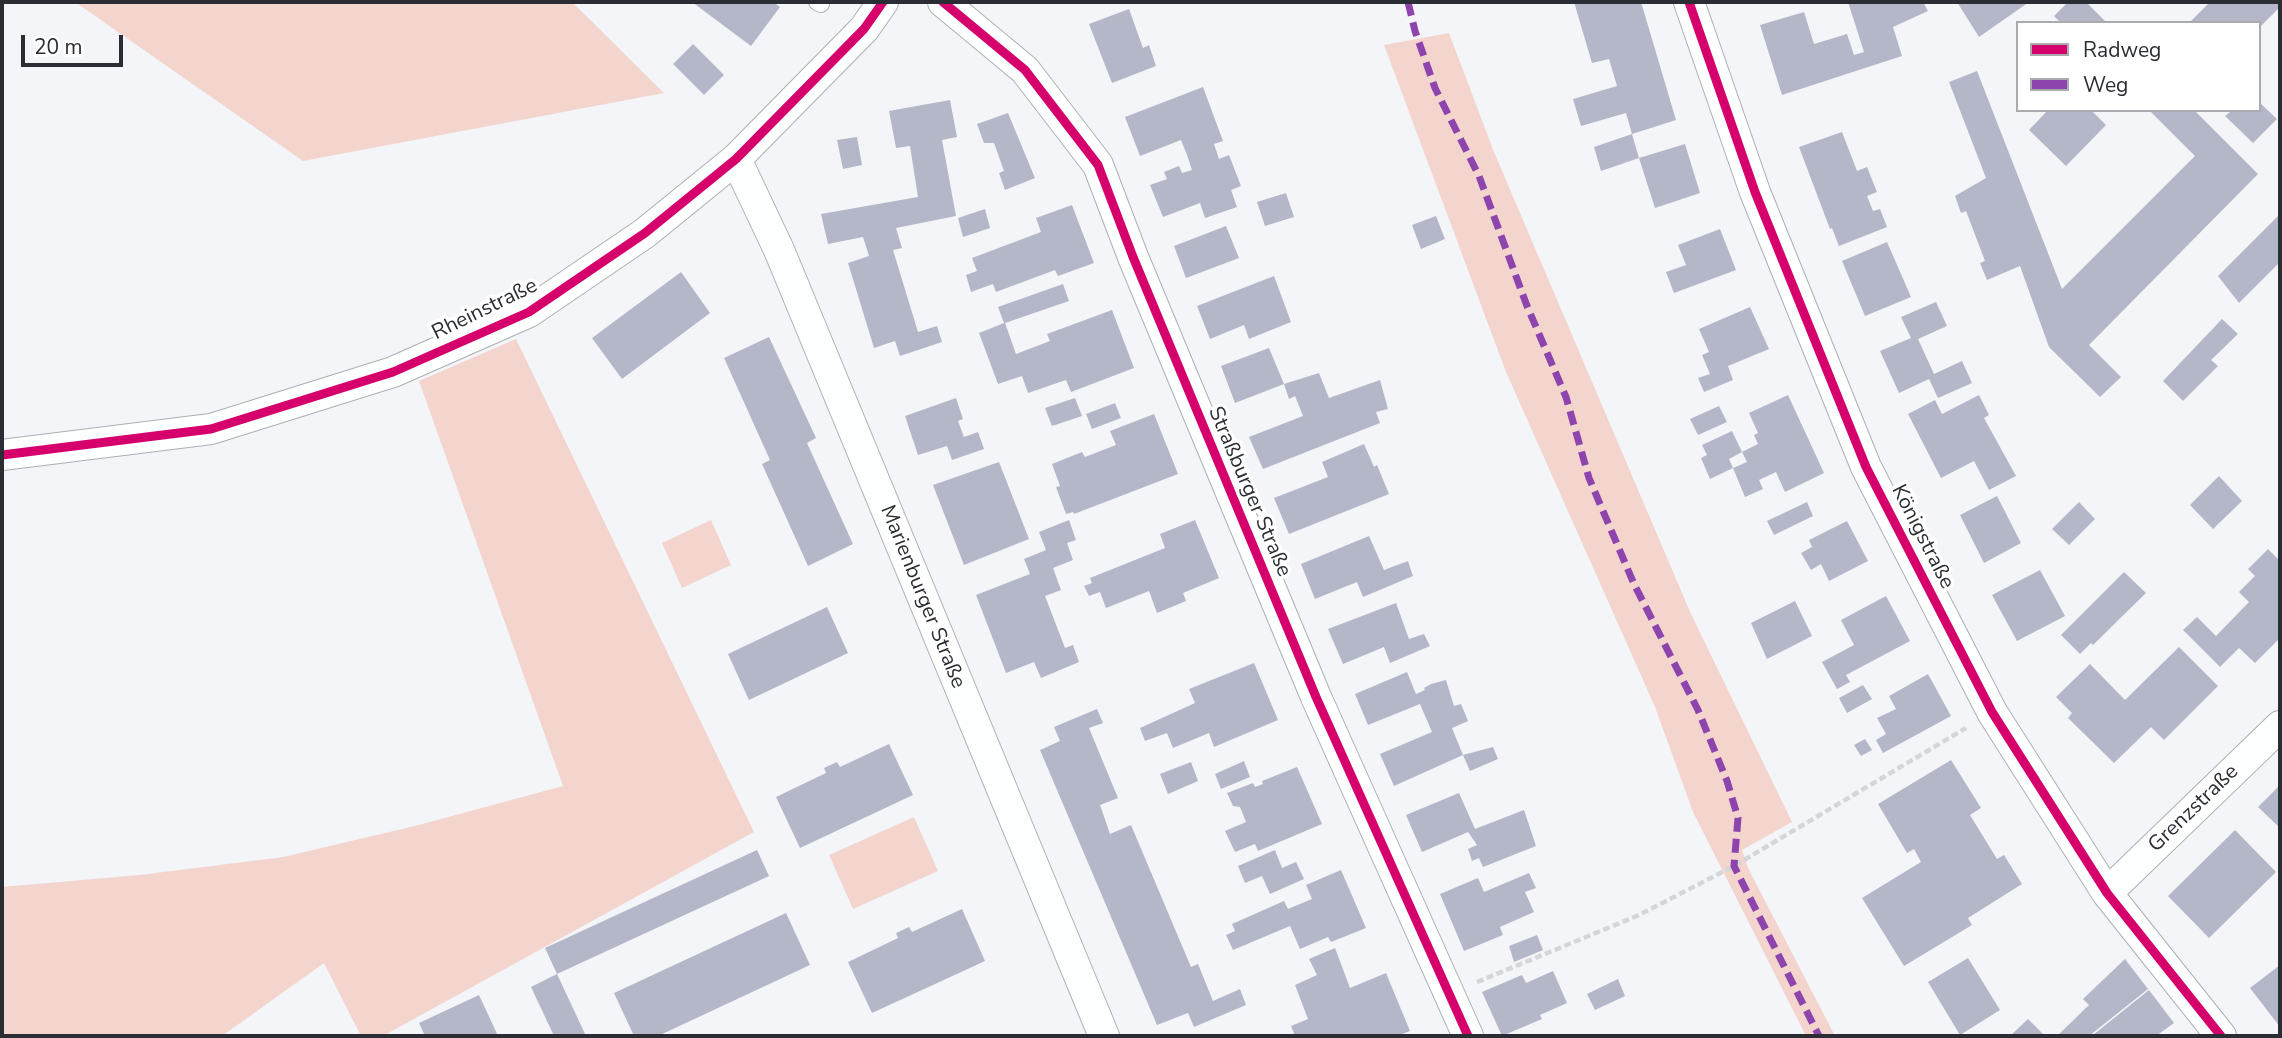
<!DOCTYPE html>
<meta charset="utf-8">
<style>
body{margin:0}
#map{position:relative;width:2282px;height:1038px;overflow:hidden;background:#f4f5f9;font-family:"Nunito Sans",sans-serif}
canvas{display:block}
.frame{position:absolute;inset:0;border:4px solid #2b2d34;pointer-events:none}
.legend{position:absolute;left:2016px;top:21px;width:245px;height:91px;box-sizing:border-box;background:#fff;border:2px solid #aaabae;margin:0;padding:9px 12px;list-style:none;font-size:21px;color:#2b2d34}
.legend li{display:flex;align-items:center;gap:14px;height:35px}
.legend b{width:35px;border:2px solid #aaabae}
.scale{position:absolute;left:21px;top:35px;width:102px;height:32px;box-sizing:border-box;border:4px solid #2b2d34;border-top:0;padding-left:9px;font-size:21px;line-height:24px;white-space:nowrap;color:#2b2d34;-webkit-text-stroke:5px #fff;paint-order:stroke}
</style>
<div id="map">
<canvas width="2282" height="1038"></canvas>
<div class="frame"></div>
<ul class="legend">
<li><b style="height:9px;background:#d6006c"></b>Radweg</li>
<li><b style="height:9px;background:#8e44ad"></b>Weg</li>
</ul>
<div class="scale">20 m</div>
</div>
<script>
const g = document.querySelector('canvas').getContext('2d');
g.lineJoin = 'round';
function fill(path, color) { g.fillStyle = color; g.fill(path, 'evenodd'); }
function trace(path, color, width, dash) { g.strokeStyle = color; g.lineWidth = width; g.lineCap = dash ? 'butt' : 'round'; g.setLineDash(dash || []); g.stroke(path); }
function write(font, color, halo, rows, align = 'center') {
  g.font = font + ' "Nunito Sans",sans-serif'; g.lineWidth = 7; g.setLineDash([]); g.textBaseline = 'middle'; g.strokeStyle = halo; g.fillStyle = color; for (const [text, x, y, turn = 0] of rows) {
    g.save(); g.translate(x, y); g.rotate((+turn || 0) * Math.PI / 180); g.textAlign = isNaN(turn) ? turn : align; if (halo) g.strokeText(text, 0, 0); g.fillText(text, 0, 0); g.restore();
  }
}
fill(new Path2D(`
 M75,2H572L664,93L303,161Z
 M1449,33L1494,152L1691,614L1792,822L1742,850L1748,868L1835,1036H1806L1693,812L1655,707L1506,372L1384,45Z
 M516,339L754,832L383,1036H361L324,963L222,1036H2V887L139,875L283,857L415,826L563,786L419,381Z
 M711,520L731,565L682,588L662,543Z
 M914,817L938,871L853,909L829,855Z`), '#f3d5ce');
fill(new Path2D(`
 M692,2H773L780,7L751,46Z
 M1574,2H1641L1676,120L1632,134L1626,113L1581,126L1573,99L1617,86L1609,59L1592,63Z
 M1848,2H1923L1928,11L1893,27L1902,56L1782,95L1760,25L1804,12L1814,44L1847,34L1854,55L1864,52Z
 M1957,2H2029L1979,37Z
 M2068,2H2086L2107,23H2061L2054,16Z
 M2210,2H2280V7L2259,28V23H2189Z
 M1129,9L1143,48L1149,45L1156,66L1112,83L1089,24Z
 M693,44L724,75L704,95L673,64Z
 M1977,71L2062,289L2195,156L2149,110H2194L2258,174L2089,345L2121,377L2100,397L2049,347L2020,266L1987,280L1980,263L1985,261L1966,211L1961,213L1955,196L1986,178L1949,82Z
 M1203,87L1223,141L1214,144L1219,159L1229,155L1241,186L1231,190L1237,207L1205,218L1200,203L1163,217L1150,185L1167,179L1164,172L1179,166L1182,173L1192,170L1187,155L1181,140L1140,156L1125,117Z
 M950,100L957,137L942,140L956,216L896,228L902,248L893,250L918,332L937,326L942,342L900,356L895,341L874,348L848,263L869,256L863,237L828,244L821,214L918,197L910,146L896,148L889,111Z
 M2259,102L2277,119L2253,143L2225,116L2230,112L2228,110H2259Z
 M2048,110H2091L2106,125L2066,166L2029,130Z
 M1008,113L1035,178L1005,190L999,173L1004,171L994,143H984L977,124Z
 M1842,132L1857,171L1867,167L1877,192L1867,196L1873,211L1880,209L1887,227L1839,246L1832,228L1830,229L1799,147Z
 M1632,134L1639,158L1601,171L1594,147Z
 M857,137L862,165L843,169L837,140Z
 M1685,144L1700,193L1655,208L1639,158Z
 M1286,193L1294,217L1265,226L1257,202Z
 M1072,205L1094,263L1058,276L1055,270L996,292L993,284L971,292L966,275L977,271L972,258L1041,232L1036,218Z
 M985,209L990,228L963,237L958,218Z
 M2280,214V262L2239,303L2218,276Z
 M1436,216L1445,239L1421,249L1412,225Z
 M1226,226L1239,258L1186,278L1174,246Z
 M1720,229L1736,270L1674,293L1666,272L1686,265L1678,245Z
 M1887,242L1911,297L1865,316L1842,261Z
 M681,272L710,313L622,379L592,338Z
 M1274,276L1291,322L1249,339L1244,325L1210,339L1197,306Z
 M1063,284L1069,301L1005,323L1016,354L1050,341L1047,334L1112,310L1134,368L1071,392L1066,380L1028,393L1022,376L998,384L979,333L1004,323L998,307Z
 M1936,302L1947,326L1918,339L1934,374L1962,361L1972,383L1938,398L1929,379L1899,393L1880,351L1911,338L1901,317Z
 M1750,307L1769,349L1728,366L1733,380L1704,392L1698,378L1710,374L1702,355L1709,352L1699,329Z
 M2222,319L2238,334L2211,360L2218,366L2183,401L2163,381Z
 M769,337L816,438L807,443L853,544L808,566L762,464L770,460L724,358Z
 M1269,348L1284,384L1235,403L1221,366Z
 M1319,373L1329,398L1380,380L1388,409L1376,412L1380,423L1263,469L1249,437L1303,416L1295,396L1289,399L1284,384Z
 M1788,395L1824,473L1785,492L1776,472L1759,480L1763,489L1745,497L1733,468L1747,462L1742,452L1729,459L1733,468L1710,479L1701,458L1707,455L1702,445L1732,431L1742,452L1758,444L1754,435L1758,433L1749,413Z
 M1979,395L1989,415L1984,418L2016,476L1989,490L1974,461L1941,478L1908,414L1935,400L1942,414Z
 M956,398L963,419L958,421L964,437L978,432L984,449L952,460L947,446L918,455L905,416Z
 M1075,398L1082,416L1052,426L1045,408Z
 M1115,403L1121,418L1092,429L1086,414Z
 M1719,406L1727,422L1698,435L1690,419Z
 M1154,414L1178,474L1074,514L1073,512L1066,514L1056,487L1060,486L1052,464L1082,452L1085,457L1116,445L1110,431Z
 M1364,444L1374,467L1377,465L1389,494L1289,534L1274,498L1328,477L1322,462Z
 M999,462L1029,539L964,565L933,485Z
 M2219,476L2242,501L2213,529L2190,505Z
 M1997,496L2021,543L1984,563L1960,515Z
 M1807,502L1813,516L1774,535L1767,521Z
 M2079,502L2095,519L2069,545L2052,529Z
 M1069,520L1076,540L1067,543L1073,560L1053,568L1061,590L1045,596L1065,648L1073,645L1079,662L1041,678L1034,662L1006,673L976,595L1030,574L1024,559L1046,550L1039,532Z
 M1195,520L1219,578L1183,593L1186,601L1157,613L1149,591L1106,608L1100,592L1089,596L1084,586L1092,583L1090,578L1165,548L1160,534Z
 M1847,521L1868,561L1829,581L1821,564L1811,570L1801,553L1812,547L1809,540Z
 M1369,536L1384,570L1408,561L1413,576L1363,597L1357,582L1315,599L1301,564Z
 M2268,549L2280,561V638L2255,663L2239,648L2220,667L2183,630L2197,617L2216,636L2249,602L2239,592L2255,576L2248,569Z
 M2040,570L2065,616L2017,641L1992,595Z
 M2124,572L2146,593L2093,645L2091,643L2080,654L2061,635Z
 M1886,596L1910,641L1846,675L1850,682L1837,689L1822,662L1854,645L1841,620Z
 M1795,601L1812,636L1767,659L1751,623Z
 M1396,603L1409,639L1424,634L1430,646L1390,663L1384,647L1343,664L1328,629Z
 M827,607L848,653L749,700L728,654Z
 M2179,647L2218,686L2164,740L2151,727L2114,763L2068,718L2072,713L2056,697L2090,664L2125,700Z
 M1254,663L1278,720L1214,747L1209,733L1173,748L1167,733L1145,741L1140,728L1195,703L1189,689Z
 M1407,672L1416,694L1425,690L1424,688L1431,684L1446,680L1454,706L1461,704L1468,721L1452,728L1463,755L1394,786L1380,754L1432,732L1420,704L1368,725L1355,694Z
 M1928,674L1951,716L1883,753L1876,740L1886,734L1877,718L1896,709L1889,696Z
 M1863,685L1872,699L1847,713L1839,698Z
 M1097,709L1103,723L1089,728L1118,798L1100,805L1110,834L1131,825L1191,967L1198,964L1213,1001L1240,989L1246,1005L1194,1027L1188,1013L1157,1025L1040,750L1060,741L1054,727Z
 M1865,739L1872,750L1861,756L1854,745Z
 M889,744L913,795L800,848L776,797L826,773L824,768L837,762L840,767Z
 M1493,747L1498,759L1470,771L1463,755Z
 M1951,760L1981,808L1970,815L1997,859L2004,855L2022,884L1968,918L1972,925L1904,966L1862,898L1921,862L1914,849L1907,853L1878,804Z
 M1244,761L1250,777L1221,789L1215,774Z
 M1191,762L1198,781L1168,794L1160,774Z
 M1297,767L1322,824L1258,851L1255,844L1235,852L1225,831L1246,822L1240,807L1233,806L1227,793L1253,783L1255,787L1263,784L1262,781Z
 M2280,785V828L2258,807Z
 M1459,793L1475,829L1524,810L1536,846L1483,867L1479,858L1472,861L1468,849L1477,845L1468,832L1422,852L1406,815Z
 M2235,830L2276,872L2209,938L2168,896Z
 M757,850L769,876L557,974L545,948Z
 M1275,850L1282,868L1296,862L1304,879L1270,894L1262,876L1245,883L1238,866Z
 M1341,870L1366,928L1331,942L1328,937L1300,949L1290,926L1233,950L1226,935L1235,931L1232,924L1284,901L1288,909L1312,899L1306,885Z
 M1529,873L1536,888L1525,892L1534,912L1500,927L1503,935L1464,951L1440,894L1478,878L1484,892Z
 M962,909L985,961L872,1013L848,962L898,938L896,933L909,927L912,932Z
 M786,913L810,965L658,1036H634L614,993Z
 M1537,935L1543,950L1514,962L1509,946Z
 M1335,948L1350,988L1386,973L1410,1031L1397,1036H1295L1291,1026L1308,1019L1295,985L1317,975L1309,959Z
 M1968,958L2000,1010L1960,1035L1928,982Z
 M2125,959L2148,989L2089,1036H2057L2089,1005L2083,999Z
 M2280,965V1027L2250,988Z
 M1553,971L1567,1003L1540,1015L1542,1019L1502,1036L1482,992L1522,975L1526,983Z
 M557,974L586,1036H554L531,987Z
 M1618,979L1625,996L1595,1010L1587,994Z
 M2149,990L2174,1023L2156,1036H2095L2093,1035Z
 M479,995L498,1036H425L419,1023Z
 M2028,1019L2045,1036H2010Z`), '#b3b7c8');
const lane = new Path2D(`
 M817,2L821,4`);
const street = new Path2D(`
 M943,2L1025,70L1098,165L1133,257L1316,697L1468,1036
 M1689,2L1755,192L1866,467L1992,712L2107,893L2221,1036
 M736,159L779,250L1104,1036
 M2,455L211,429L393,372L529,312L645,233L736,159L864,29L883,2
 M2107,893L2280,726`);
trace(lane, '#aeafb4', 18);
trace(street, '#aeafb4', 32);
trace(new Path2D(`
 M1477,982L1637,916L1734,866L1966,728`), '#d5d6d8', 4.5, [7, 3.5]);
trace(lane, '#fdfefe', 16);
trace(street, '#fdfefe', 30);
trace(new Path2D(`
 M1408,2L1415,31L1435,88L1479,176L1527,306L1566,397L1589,478L1634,584L1698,710L1727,781L1738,818L1734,866L1819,1036`), '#8e44ad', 7, [14, 7]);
trace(new Path2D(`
 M943,2L1025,70L1098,165L1133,257L1316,697L1468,1036
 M1689,2L1755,192L1866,467L1992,712L2107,893L2221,1036
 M2,455L211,429L393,372L529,312L645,233L736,159L864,29L883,2`), '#d6006c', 9);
write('21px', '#2b2d34', '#fff', [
 ["Rheinstraße",485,310,-26],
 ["Straßburger Straße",1249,492,67],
 ["Königstraße",1922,537,63],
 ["Marienburger Straße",922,597,68],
 ["Grenzstraße",2194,809,-44]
]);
</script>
